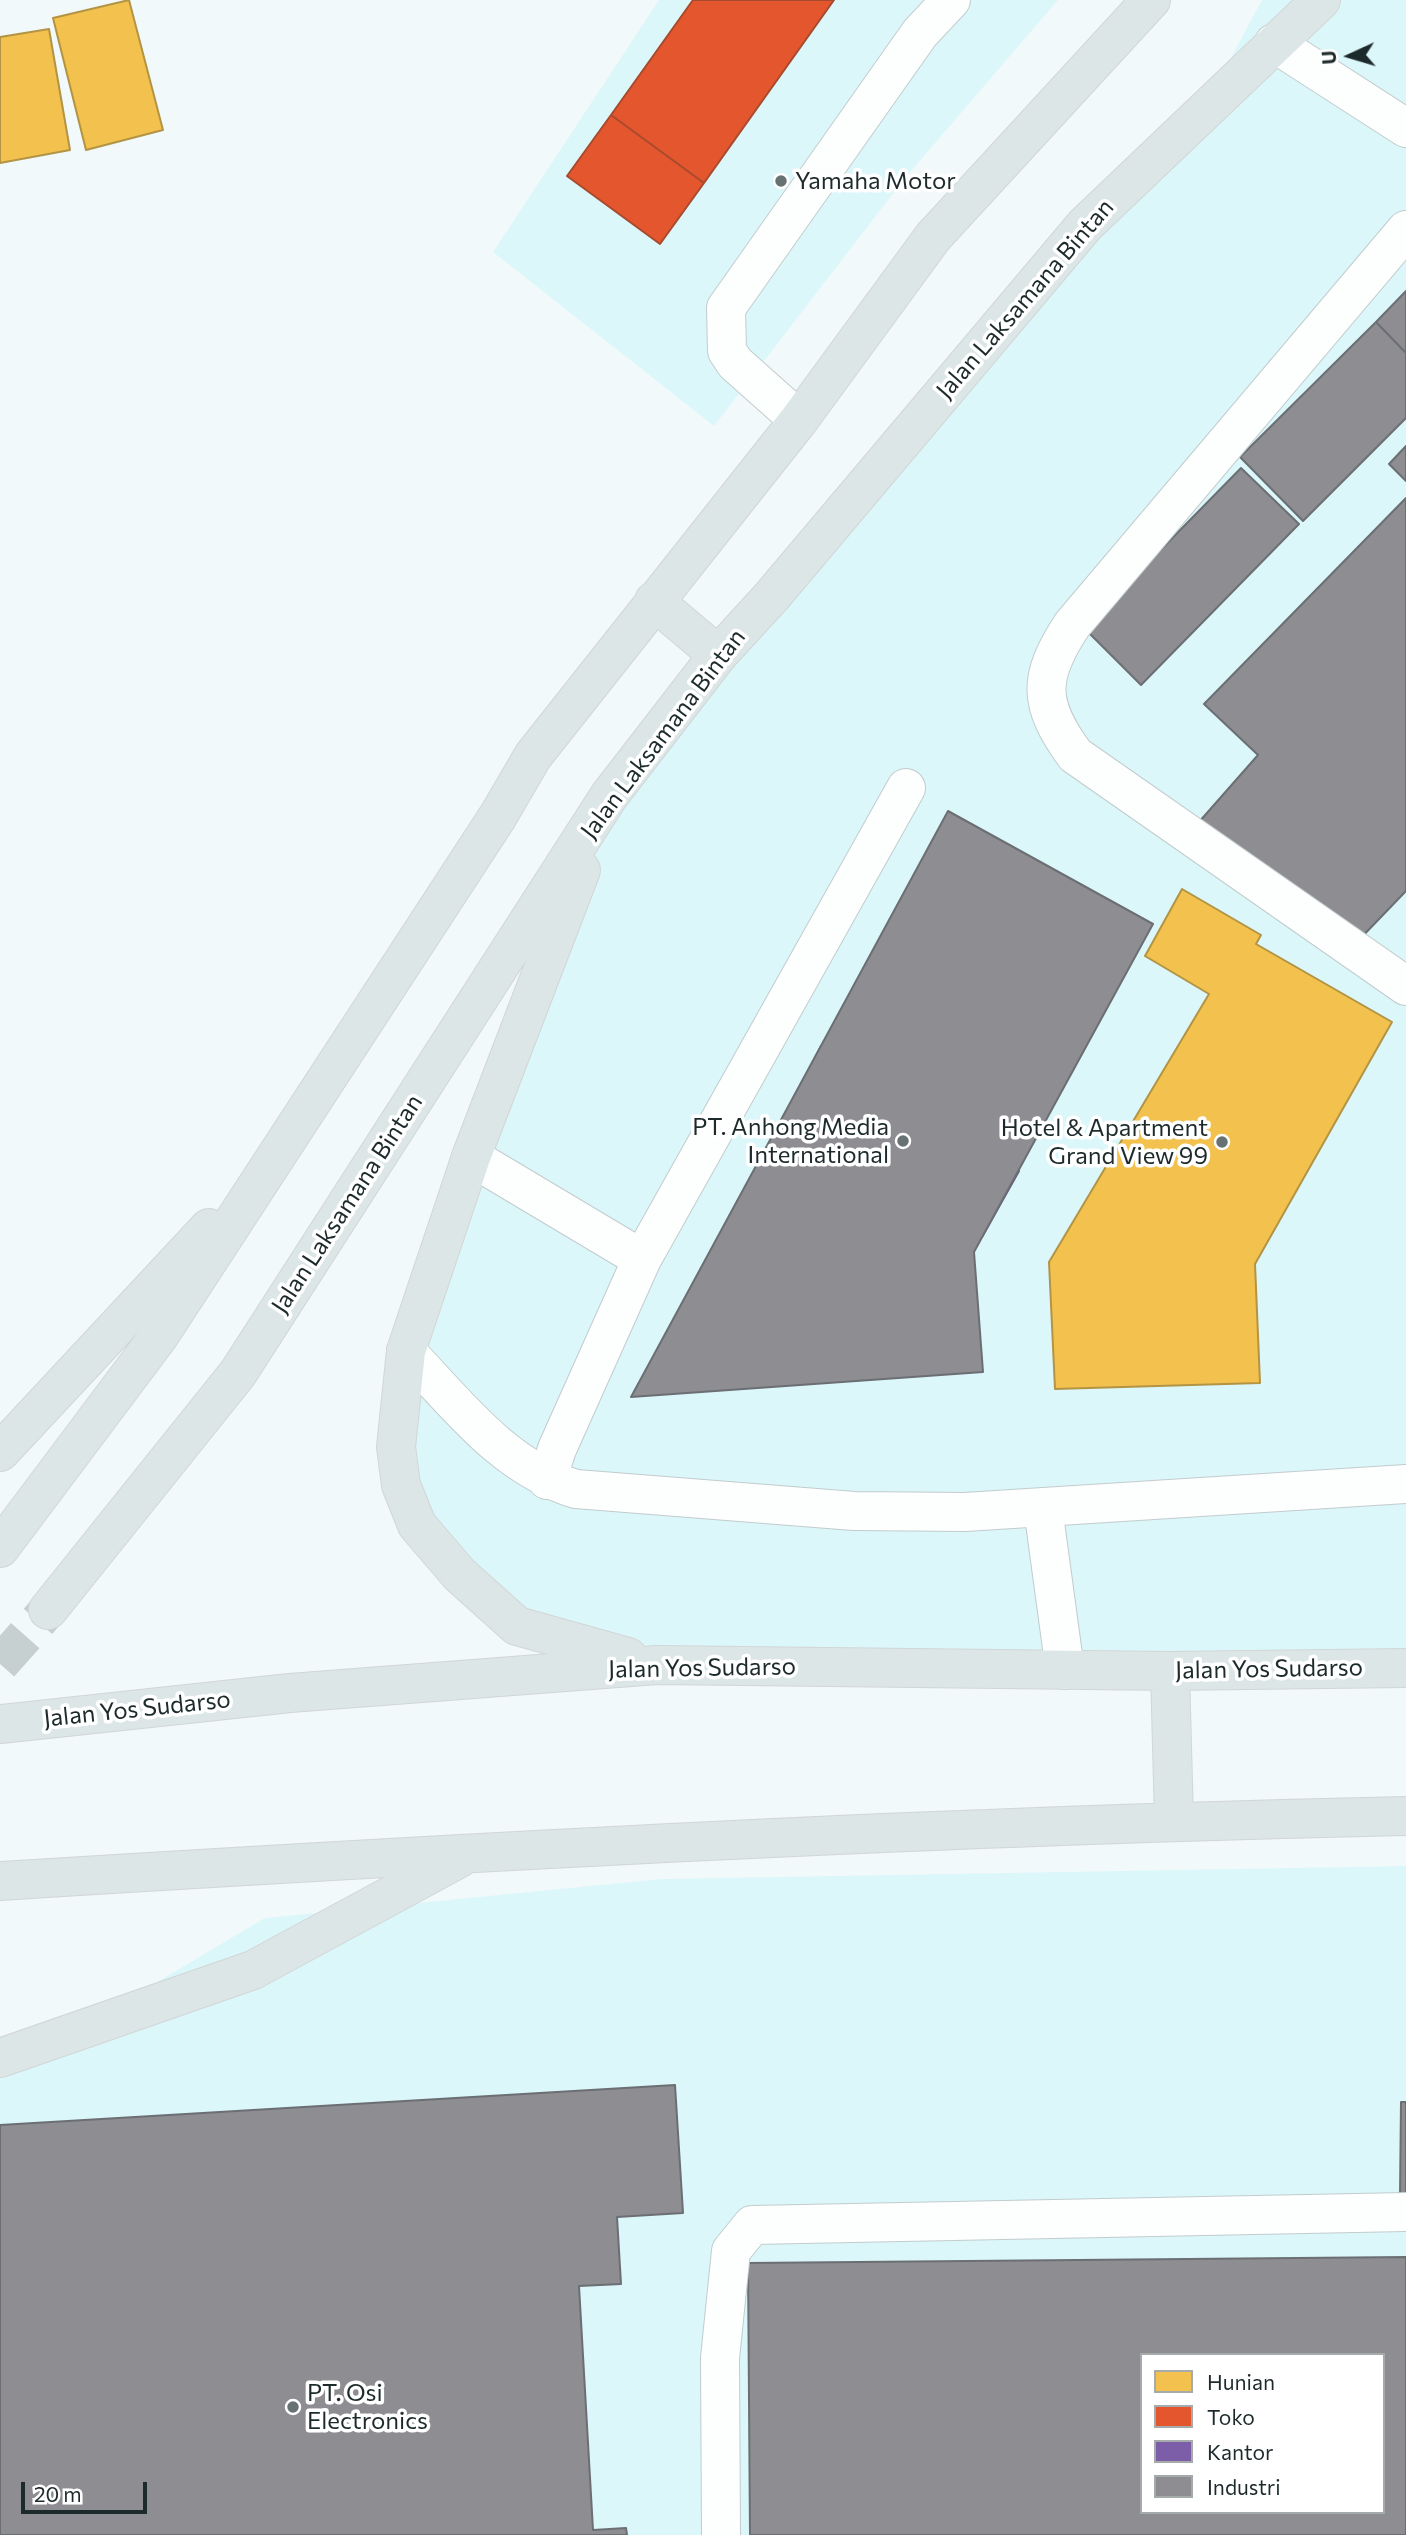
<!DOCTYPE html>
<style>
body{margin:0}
#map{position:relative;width:1406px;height:2535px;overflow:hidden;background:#f2f9fa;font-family:Commissioner,sans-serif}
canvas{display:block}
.legend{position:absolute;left:1140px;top:2353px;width:245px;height:161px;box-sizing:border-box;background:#fff;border:2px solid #a5aaaa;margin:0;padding:9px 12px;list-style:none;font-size:21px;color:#1d2a2b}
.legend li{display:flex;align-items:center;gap:14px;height:35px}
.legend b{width:35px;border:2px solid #a5aaaa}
.north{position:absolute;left:1315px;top:21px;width:70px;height:70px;-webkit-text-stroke:5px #fff;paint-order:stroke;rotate:266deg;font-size:19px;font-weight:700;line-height:28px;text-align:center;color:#1d2a2b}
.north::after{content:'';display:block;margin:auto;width:24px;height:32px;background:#1d2a2b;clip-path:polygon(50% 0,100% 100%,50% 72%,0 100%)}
.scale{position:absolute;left:21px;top:2482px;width:126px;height:32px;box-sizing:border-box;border:4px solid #1d2a2b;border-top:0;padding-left:9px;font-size:21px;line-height:24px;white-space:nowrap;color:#1d2a2b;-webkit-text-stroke:5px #fff;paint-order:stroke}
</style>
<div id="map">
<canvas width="1406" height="2535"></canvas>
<ul class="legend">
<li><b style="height:19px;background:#f2c14e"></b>Hunian</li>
<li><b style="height:19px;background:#e4572e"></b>Toko</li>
<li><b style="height:19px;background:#7b5ea7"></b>Kantor</li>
<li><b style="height:19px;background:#8d8d92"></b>Industri</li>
</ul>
<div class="north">U</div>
<div class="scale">20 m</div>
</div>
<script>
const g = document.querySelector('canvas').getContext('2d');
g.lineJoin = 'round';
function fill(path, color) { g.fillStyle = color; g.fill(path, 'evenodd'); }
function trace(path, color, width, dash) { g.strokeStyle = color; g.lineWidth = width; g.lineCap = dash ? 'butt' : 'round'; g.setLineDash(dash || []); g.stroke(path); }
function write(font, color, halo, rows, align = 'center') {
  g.font = font + ' Commissioner,sans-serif'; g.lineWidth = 7; g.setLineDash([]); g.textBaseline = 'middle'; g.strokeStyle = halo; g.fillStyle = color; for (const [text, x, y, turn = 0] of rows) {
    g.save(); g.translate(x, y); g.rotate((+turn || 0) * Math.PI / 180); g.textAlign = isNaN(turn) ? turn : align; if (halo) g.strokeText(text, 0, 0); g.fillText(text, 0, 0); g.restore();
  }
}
fill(new Path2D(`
 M659,0H1058L905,178L714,426L493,252Z
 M1262,0H1406V1661L657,1665L521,1621L420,1518L398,1443L411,1357L609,796L1218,82Z
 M1406,1866V2535H0V2075L265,1918L662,1879ZM1142,2355H1383V2512H1142Z`), '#dcf7fa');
const homes = new Path2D(`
 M129,0L163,130L86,150L53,18Z
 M49,29L70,150L0,163V37Z
 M1182,889L1261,935L1256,944L1392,1022L1255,1264L1260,1383L1055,1389L1049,1262L1209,994L1145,956Z`);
fill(homes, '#f2c14e');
trace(homes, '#b29444', 2);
const shops = new Path2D(`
 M693,0H834L704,183L611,115Z
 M611,115L704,183L660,244L567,176Z`);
fill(shops, '#e4572e');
trace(shops, '#a84a2d', 2);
const offices = new Path2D(`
 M821,1046L1019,1171L982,1237L788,1111Z`);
fill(offices, '#7b5ea7');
trace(offices, '#5f4e82', 2);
const industry = new Path2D(`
 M1406,291V353L1376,322Z
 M1376,322L1406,353V418L1303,521L1240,457Z
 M1406,446V481L1389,464Z
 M1241,468L1299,524L1141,685L1084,628Z
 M1406,498V891L1356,943L1199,822L1258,755L1204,704Z
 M948,811L1153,924L974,1252L983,1372L631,1397Z
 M675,2085L683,2213L617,2217L621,2284L579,2286L593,2530L626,2528L627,2535H0V2125Z
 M1401,2102H1406V2196H1400Z
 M1406,2257V2535H750L748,2263ZM1142,2355H1383V2512H1142Z`);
fill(industry, '#8d8d92');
trace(industry, '#6b6f73', 2);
trace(new Path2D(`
 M0,1664L48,1610`), '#c7d0d1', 38, [38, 19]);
const minor = new Path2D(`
 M1274,43L1406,128
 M1406,230L1072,625C1037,678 1038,704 1075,755L1406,986
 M799,420L735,363L727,351L726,308L920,33L951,0
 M471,1157L642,1259
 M406,1351C456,1403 504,1468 576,1489L854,1511L965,1512L1406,1484
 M547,1480L557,1449L642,1259L906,788
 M1043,1508L1065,1670
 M721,2535L720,2358L731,2251L752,2225L1406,2212`);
const major = new Path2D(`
 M654,601L718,655
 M581,870L471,1157L406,1351L396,1447L401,1485L417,1525L460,1575L517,1626L628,1657
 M0,1452L209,1228
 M0,1548L159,1336L498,816L533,756L799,420L933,237L1151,0
 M48,1610L238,1373L609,796L718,655L772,596L1085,225L1321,0
 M1170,1671L1174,1821
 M0,1724L290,1693L657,1665L1170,1671L1406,1668
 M0,1881C468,1852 937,1826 1406,1816
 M0,2058L253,1970L460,1858`);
trace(minor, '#c2cccd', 40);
trace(major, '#d1d6d7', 40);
trace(minor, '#fdfefe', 38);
trace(major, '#dce6e7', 38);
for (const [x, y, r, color] of [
 [781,181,7,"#687273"],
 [903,1141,7,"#687273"],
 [1222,1142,7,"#687273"],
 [293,2407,7,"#687273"]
]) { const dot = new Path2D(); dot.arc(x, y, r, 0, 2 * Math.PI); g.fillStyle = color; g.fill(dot); trace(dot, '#fff', 2.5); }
write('24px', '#1d2a2b', '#fff', [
 ["Yamaha Motor",795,181],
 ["PT. Anhong Media",889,1127,"right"],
 ["International",889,1155,"right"],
 ["Hotel & Apartment",1208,1128,"right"],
 ["Grand View 99",1208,1156,"right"],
 ["PT. Osi",307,2393],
 ["Electronics",307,2421]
], 'left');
write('24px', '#1d2a2b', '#fff', [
 ["Jalan Laksamana Bintan",1025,299,-49],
 ["Jalan Laksamana Bintan",663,734,-53],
 ["Jalan Laksamana Bintan",347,1204,-57],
 ["Jalan Yos Sudarso",702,1668,-1],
 ["Jalan Yos Sudarso",1269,1669,-1],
 ["Jalan Yos Sudarso",137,1709,-6]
]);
</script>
